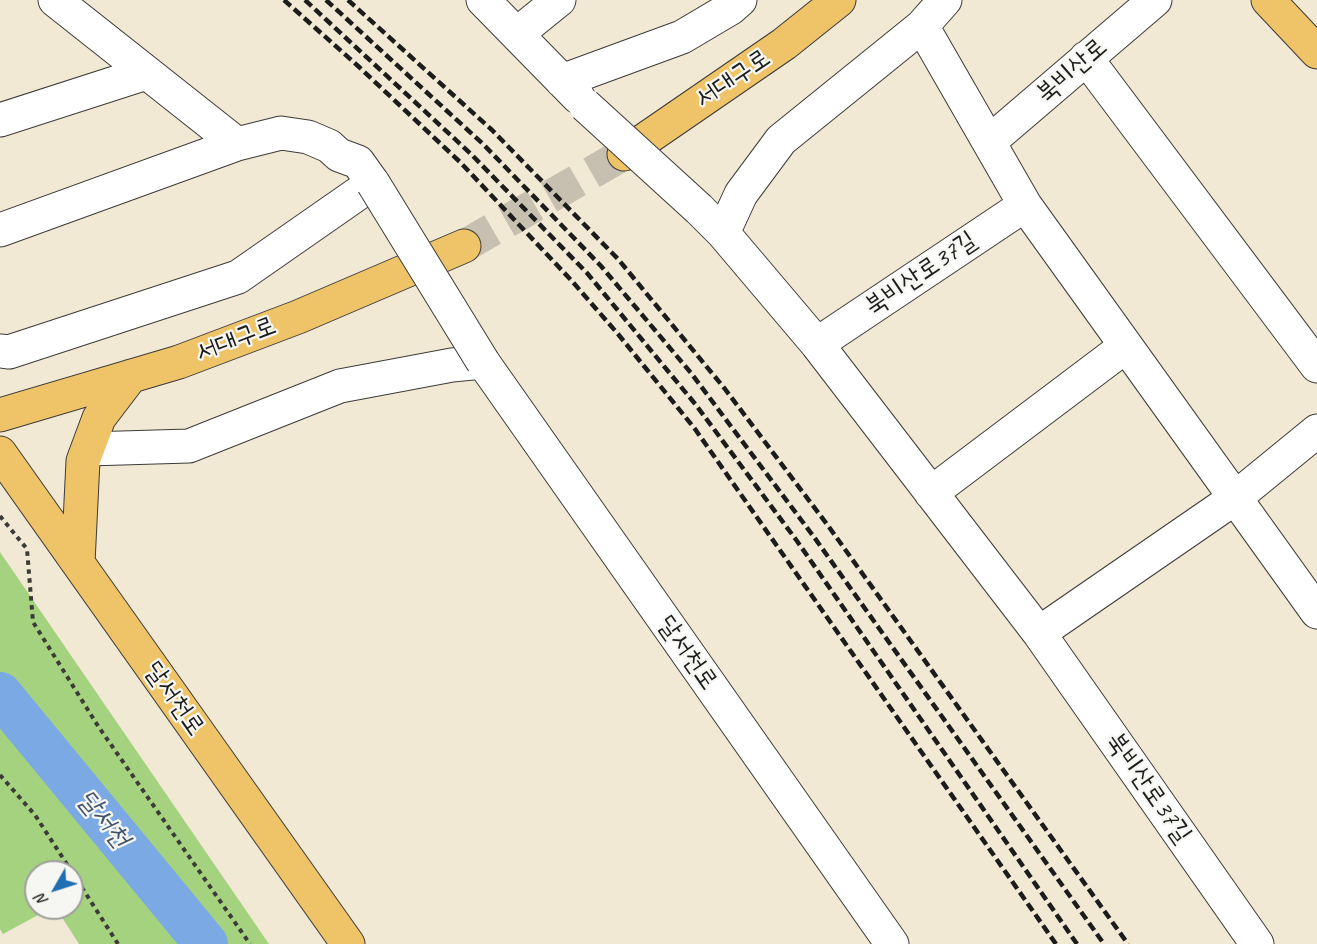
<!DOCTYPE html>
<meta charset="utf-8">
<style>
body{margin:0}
#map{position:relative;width:1317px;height:944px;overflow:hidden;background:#f2e9d5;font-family:Caveat,sans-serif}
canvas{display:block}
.north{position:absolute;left:24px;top:860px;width:60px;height:60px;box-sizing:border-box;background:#f6f6f2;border:2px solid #9f9f9c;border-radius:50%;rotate:231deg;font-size:16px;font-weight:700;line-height:24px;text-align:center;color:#1c1c1c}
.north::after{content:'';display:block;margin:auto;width:21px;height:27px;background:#1f6fb2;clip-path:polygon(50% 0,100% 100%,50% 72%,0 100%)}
</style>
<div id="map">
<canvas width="1317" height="944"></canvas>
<div class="north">N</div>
</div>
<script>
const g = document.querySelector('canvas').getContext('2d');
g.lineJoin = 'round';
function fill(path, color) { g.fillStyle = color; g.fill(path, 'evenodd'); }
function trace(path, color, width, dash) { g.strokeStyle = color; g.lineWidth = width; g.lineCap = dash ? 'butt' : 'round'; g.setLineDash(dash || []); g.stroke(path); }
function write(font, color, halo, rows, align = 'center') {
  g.font = font + ' Caveat,"Poor Story",sans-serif'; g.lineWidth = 4.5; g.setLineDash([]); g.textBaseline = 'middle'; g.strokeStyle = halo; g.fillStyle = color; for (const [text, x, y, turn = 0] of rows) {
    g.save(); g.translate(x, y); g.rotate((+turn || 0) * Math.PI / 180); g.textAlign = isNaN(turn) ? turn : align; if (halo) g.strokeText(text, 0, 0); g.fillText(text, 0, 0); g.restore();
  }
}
fill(new Path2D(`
 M0,552L269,944H79L56,908H72V872H36V908H51L3,934L0,929Z`), '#a4d27f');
trace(new Path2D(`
 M0,694L206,944`), '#7aa9e4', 44);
trace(new Path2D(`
 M464,246L624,154`), '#c7c0b0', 33, [33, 16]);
const minor = new Path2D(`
 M483,0L578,97
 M922,26L1025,205L1317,612
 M517,34L559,0
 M1086,58L1317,366
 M562,81L682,37L731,8L740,0
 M0,120L146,73
 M989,142L1155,0
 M699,209L723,233L817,344L1039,633L1257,944
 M0,230L237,144
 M723,233L741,194L781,140L922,26L945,0
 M817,344L1025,205
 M0,351L9,352L238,277L373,183L358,162L339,155L329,146L308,137L281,133L237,144L55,0
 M88,449L189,446L340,386L452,365L483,362L892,944
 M931,493L1126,346
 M1039,633L1235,498L1317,431`);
const major = new Path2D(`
 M1268,0L1317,52
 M624,154L784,44L839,0
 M0,415L179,362L298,317L464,246
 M0,453L348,944
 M78,563L83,461L99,418L131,376`);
trace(minor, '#3c3b38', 35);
trace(major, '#3c3b38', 35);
trace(new Path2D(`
 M0,516L27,549L33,622L98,726L250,944
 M0,775L35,815L72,872
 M72,872L118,944`), '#3c3b38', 4, [4.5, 4.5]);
trace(minor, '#fff', 33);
trace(major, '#efc469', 33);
trace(new Path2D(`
 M284,0L358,66L460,162L571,280L618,334L695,429L1056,944
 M305,0L471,154L587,273L696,405L797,541L1077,944
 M326,0L483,144L601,266L691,373L814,537L1104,944
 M348,0L492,130L618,259L725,389L829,527L1128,944`), '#1c1c1c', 4.5, [9, 4.5]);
const minorBridge = new Path2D(`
 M585,105L699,209
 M373,183L483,362`);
trace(minorBridge, '#3c3b38', 35, []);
trace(minorBridge, '#fff', 33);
write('26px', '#1c1c1c', '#f6f6f2', [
 ["북비산로",1072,71,-41],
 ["서대구로",733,79,-34],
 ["북비산로37길",921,274,-34],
 ["서대구로",236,340,-21],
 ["달서천로",687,653,55],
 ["달서천로",174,699,55],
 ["북비산로37길",1148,788,55]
]);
write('italic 27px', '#42546c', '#f6f6f2', [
 ["달서천",103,819,51]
]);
</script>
